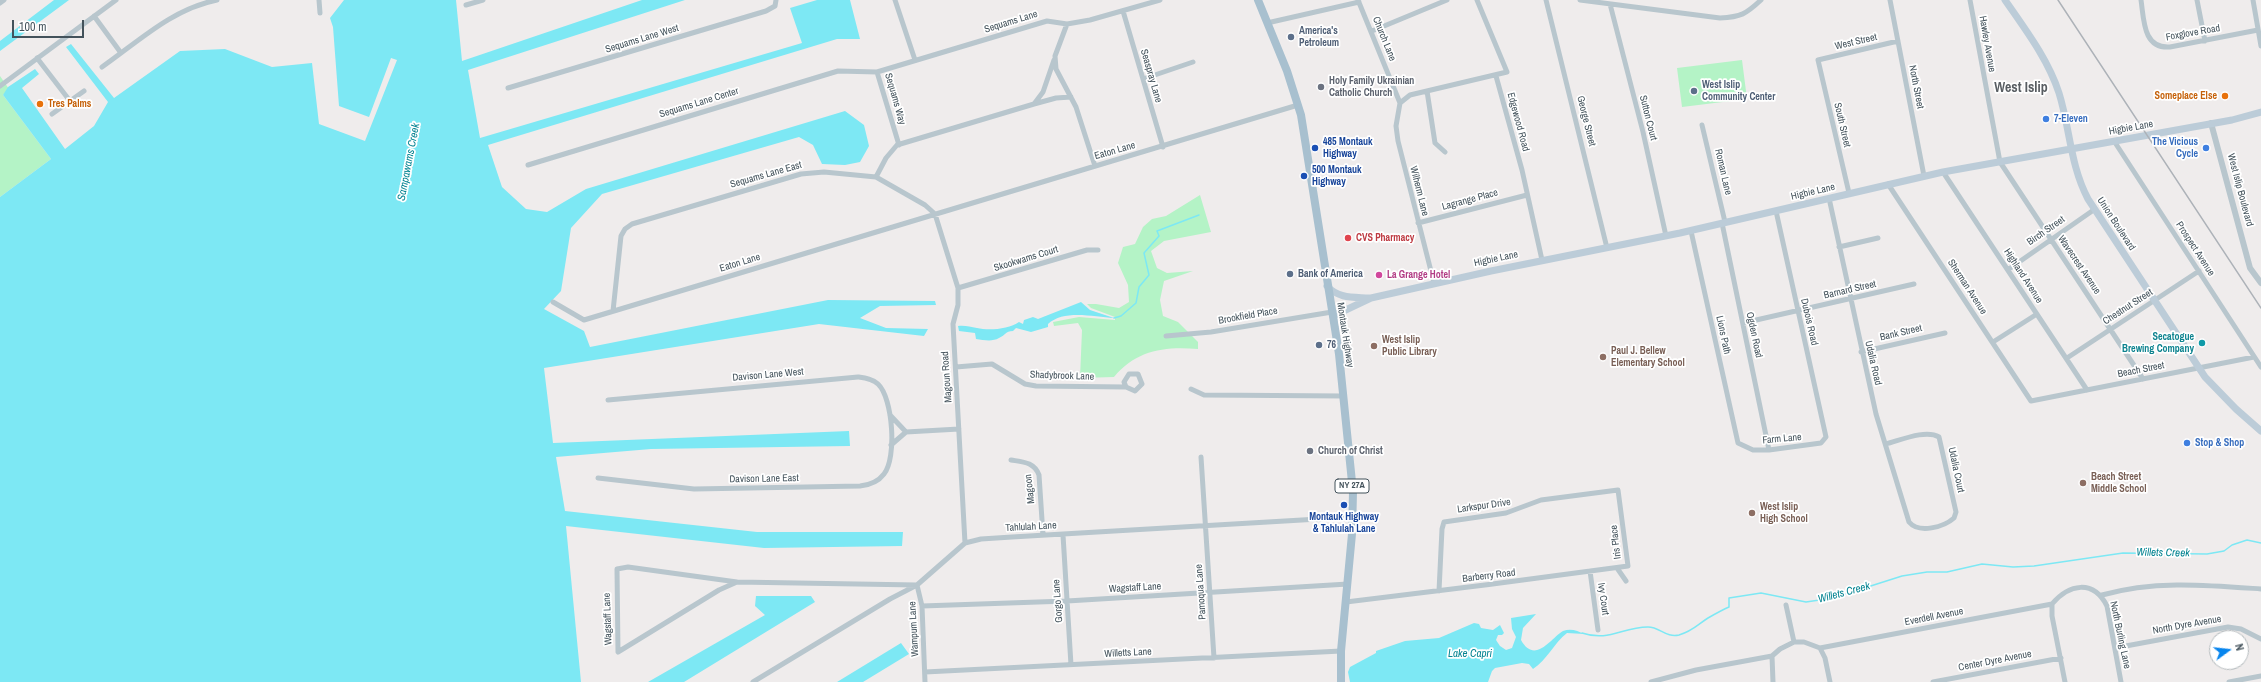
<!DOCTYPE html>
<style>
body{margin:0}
#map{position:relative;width:2261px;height:682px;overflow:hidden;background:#efecec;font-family:"Archivo Narrow",sans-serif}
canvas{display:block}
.north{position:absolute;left:2209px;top:630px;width:40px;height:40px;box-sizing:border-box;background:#fff;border:1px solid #b4babd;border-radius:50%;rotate:75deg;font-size:11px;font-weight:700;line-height:16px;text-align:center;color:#43525b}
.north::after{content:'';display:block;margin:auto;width:14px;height:18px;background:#0785ee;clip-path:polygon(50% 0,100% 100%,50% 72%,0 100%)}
.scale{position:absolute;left:12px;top:20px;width:72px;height:18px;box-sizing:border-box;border:2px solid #43525b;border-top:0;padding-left:5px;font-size:12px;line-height:14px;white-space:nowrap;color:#43525b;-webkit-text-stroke:3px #fff;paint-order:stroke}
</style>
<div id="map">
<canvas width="2261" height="682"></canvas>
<div class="north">N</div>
<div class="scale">100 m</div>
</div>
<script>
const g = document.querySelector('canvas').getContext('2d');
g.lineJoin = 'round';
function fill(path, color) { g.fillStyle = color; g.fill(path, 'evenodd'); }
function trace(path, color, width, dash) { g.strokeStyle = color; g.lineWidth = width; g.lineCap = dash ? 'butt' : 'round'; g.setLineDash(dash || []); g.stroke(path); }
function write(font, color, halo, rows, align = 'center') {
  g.font = font + ' "Archivo Narrow",sans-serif'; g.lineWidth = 3.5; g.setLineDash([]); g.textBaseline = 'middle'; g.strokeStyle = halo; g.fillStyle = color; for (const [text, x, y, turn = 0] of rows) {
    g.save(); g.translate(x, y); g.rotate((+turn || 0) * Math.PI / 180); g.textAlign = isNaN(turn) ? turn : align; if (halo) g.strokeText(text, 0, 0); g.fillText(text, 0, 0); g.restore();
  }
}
fill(new Path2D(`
 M1742,60L1747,99L1682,107L1677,68Z
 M0,76L9,89L3,95L51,159L0,197Z
 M1200,195L1211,232L1164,241L1151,251L1157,268L1167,273L1193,271L1164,281L1160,300L1163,316L1178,322L1198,342V349C1165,346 1136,350 1114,377L1080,378L1082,330L1078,323L1054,326L1053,322L1079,317L1115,320V317L1091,308L1087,304H1096L1119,308L1129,302L1128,285L1118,263L1123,247L1135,244L1143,227L1152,219L1166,216Z`), '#b4f3c6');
fill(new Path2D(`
 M54,0H69L0,51V41Z
 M344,0H456L462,61L642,0H685L468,70L480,138L802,43L790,8L817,0H850L860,39H837L488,145L502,187L526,209L547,212L586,189L845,111L864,125L869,146L860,162L845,165L822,164L813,145L799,137L602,194L571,228L561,291L544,309L584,331L590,347L828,300L935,301L936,305L880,306L860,318L886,328L928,329L924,336L819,324L544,368L553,443L849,431L850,446L651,449L556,457L565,511L757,532H903L902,546L764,548L566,526L581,682H0V197L51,159L3,95L8,87L35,69L39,74L22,88L65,149L94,126L108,102L66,47L71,44L114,98L180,51L225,49L272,67L312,63L319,124L365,141L397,60L391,58L369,117L339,106L333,27L330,18Z
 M1081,302L1090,310L1114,318C1094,317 1064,309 1048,324V327L1031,332L1016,328L1013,331C1005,331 1006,335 999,338C992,342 984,340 976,339L975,333L959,331L958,326C965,325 970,327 977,328C989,331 1009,329 1019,322L1023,324L1024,320L1033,317L1038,319Z
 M756,596H811L815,602L684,682H648L765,615L755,606Z
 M1536,614L1523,628L1521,640C1535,665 1551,638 1563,631C1571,628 1578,631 1584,634L1567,633C1554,643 1547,660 1533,669L1529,664L1522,663L1495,668L1492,671L1488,682H1350L1348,672L1350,667L1376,653V651L1405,641L1439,638L1474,623L1479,624L1481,628L1493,630L1500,625L1504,633L1502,635H1498L1496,640L1500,646L1506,650L1512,648L1516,637L1512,629L1511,618Z
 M901,643L909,654L863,682H837Z`), '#7de8f4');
trace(new Path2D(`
 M1114,318L1121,316L1136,303L1139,287L1149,275L1144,253L1159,236L1157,231L1199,215
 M1582,633C1609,642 1622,627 1648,627C1660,627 1666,638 1679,635C1693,631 1697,625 1708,618C1715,614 1722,610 1729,607V598L1761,593L1806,602L1833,598L1902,576L1927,572H1947L1982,564L2013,567L2034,566L2123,553L2207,554L2224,551L2232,545L2247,540L2261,543`), '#7de8f4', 1.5);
trace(new Path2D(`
 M319,0L320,13
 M895,0L915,60
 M1358,0L1400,103
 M1546,0L1607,248
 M1580,0L1720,18C1741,17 1746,14 1761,0
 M1890,0L1924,176
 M1970,0L2000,162L2143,379
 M2141,0C2144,20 2143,49 2170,47L2258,30
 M2197,0L2205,41
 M2253,0L2261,46
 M0,3L4,0
 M1610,4L1643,132L1666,236
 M466,5L483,0
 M1123,11L1163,147
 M94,16L121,53
 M1267,23L1359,2
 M1067,24L1055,56L1056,69L1076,107L1095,166
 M1372,31L1447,0
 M37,58L70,101
 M102,67C139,41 172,9 217,0
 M877,72L899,145
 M1496,76L1522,170L1542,260
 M1143,79L1193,62
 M0,86L116,0
 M508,88L766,11L775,6L776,0
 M1427,91L1435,143L1445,152
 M1400,103L1410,95L1507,72L1477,0
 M1400,103L1396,126L1398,141L1434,283
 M1034,104L1043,92L1054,60
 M52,114L84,91
 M1702,125L1725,222
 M2114,141L2261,367
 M528,165L838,71L877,72L1047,21L1067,24L1090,20L1160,0
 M1943,172L2087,390
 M876,177L886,158L897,145L1034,104L1056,98L1071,97
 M1888,184L2031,401L2254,357
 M1849,193L1818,60L1898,41
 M1829,198L1876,414L1909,522C1919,534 1944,527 1954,518L1956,512L1939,437C1926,429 1901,440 1886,444
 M1418,223L1527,195
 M1722,223L1769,450
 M1691,231L1738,443L1753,450H1769L1821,443L1826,437L1776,211
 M1839,247L1878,238
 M2009,269L2095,209
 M958,288L1087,250H1098
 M553,302L584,320L1298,105
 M613,311L621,236L625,229L632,224L801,174L824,172L876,177L925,205L935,214L958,288V305L953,324L965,543
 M1743,323L1914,284
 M1166,336L1211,332L1332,312
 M1993,342L2037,314
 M1861,352L1945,333
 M2067,358L2199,271
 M956,367L992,364L1025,384L1036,386L1126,387L1135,391L1142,384L1138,374H1129L1124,382L1126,387
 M1191,389L1204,395L1344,396
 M890,415L906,432L959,429
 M891,445L906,432
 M1201,457L1214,658
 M1011,460C1023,462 1034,462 1039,475L1043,535
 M598,478L694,489L860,486C870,485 878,482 884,474C897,458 893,398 878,384C873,379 865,378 858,377L608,400
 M1063,535L1071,665
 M628,567L737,582L719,590L618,652L617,569Z
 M1617,568L1626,581
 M1590,571L1598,630
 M737,582L917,585L922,606L925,682
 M2102,595C2154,580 2207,585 2261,589
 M1346,602C1440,591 1534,579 1628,566L1618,490L1541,500L1506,513L1444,522L1442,529L1439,591
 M1786,605L1794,642
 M922,606L1067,601L1348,584
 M1820,648L2052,604
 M2115,648L2228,627L2241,629L2261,639
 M1772,656L1773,682
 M925,672L1341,651
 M753,682L890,599L917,585L965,543L981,539L1012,537L1353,517
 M1651,682L1696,670L1772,656L1780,649L1794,642H1804L1820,648L1825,658L1830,682
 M1933,682L2061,658
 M2065,682L2052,616V604C2069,584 2093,579 2107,606L2121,682
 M2229,682L2261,676`), '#b8c6cd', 5);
trace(new Path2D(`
 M2211,123L2250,268L2261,283`), '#b8c6cd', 6);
trace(new Path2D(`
 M2005,0C2025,29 2048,59 2059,93C2070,128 2070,165 2088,199L2205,377L2236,409L2261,431
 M1327,286C1339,299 1353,297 1369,298
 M1333,316L1371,298L1491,271L1680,233L1943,172L2232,120L2261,112`), '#bcccd8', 7);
trace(new Path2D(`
 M1258,0L1287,71L1301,115L1339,354L1353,492L1352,534L1341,651V682`), '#a8c0cf', 8);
trace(new Path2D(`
 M2058,0L2261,308`), '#adb2b8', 1.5);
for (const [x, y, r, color] of [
 [1291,37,4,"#5c6f8a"],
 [1321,87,4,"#6b7280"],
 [1694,91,4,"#5c6f8a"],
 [2225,96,4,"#e8710a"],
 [40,104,4,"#e8710a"],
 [2046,119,4,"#3f7fe0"],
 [1315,148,4,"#1a4fb4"],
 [2206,148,4,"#3f7fe0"],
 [1304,176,4,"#1a4fb4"],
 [1348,238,4,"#e0444e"],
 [1290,274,4,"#5c6f8a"],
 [1379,275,4,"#d1479c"],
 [2202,343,4,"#0f9aa8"],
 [1319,345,4,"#5c6f8a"],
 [1374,346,4,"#8d6e63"],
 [1603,357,4,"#8d6e63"],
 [2187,443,4,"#3f7fe0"],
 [1310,451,4,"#6b7280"],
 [2083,483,4,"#8d6e63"],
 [1344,505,4,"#1a4fb4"],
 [1752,513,4,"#8d6e63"]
]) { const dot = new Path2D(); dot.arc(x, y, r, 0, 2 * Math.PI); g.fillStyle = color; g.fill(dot); trace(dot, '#fff', 1.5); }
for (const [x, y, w] of [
 [1352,486,34]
]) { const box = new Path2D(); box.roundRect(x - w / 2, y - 7, w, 14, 3); g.fillStyle = '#fff'; g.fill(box); trace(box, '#43525b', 1); }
write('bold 9px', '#43525b', null, [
 ["NY 27A",1352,486]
]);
write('10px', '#43525b', '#fff', [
 ["Sequams Lane",1011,22,-17],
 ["Foxglove Road",2193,33,-10],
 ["Sequams Lane West",642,39,-17],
 ["Church Lane",1384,39,68],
 ["West Street",1856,42,-13],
 ["Hawley Avenue",1987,44,80],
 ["Seaspray Lane",1151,76,74],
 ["North Street",1916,87,79],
 ["Sequams Way",895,99,74],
 ["Sequams Lane Center",699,103,-17],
 ["Sutton Court",1648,118,76],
 ["George Street",1586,121,76],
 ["Edgewood Road",1518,122,75],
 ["South Street",1842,125,77],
 ["Higbie Lane",2131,128,-10],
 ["Eaton Lane",1115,151,-16],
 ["Roman Lane",1723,172,77],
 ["Sequams Lane East",766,175,-16],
 ["West Islip Boulevard",2240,190,75],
 ["Wilherm Lane",1419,191,76],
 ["Higbie Lane",1813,192,-13],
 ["Lagrange Place",1470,200,-15],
 ["Union Boulevard",2116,224,57],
 ["Birch Street",2046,231,-35],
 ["Prospect Avenue",2195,249,57],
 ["Skookwams Court",1026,259,-17],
 ["Higbie Lane",1496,259,-12],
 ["Eaton Lane",740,263,-17],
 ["Wavecrest Avenue",2079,265,56],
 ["Highland Avenue",2023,276,57],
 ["Sherman Avenue",1967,287,57],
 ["Barnard Street",1850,290,-13],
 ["Chestnut Street",2128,307,-33],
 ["Brookfield Place",1248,316,-10],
 ["Dubois Road",1809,322,77],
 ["Bank Street",1901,333,-13],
 ["Montauk Highway",1345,335,81],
 ["Lions Path",1723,335,78],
 ["Ogden Road",1754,335,78],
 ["Udalia Road",1873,363,77],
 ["Beach Street",2141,370,-11],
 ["Davison Lane West",768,375,-5],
 ["Shadybrook Lane",1062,376,2],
 ["Magoun Road",947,377,-94],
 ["Farm Lane",1782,439,-5],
 ["Udalia Court",1956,470,78],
 ["Davison Lane East",764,479,-1],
 ["Magoon",1030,489,-96],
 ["Larkspur Drive",1484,506,-8],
 ["Tahlulah Lane",1031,527,-3],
 ["Iris Place",1616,542,-97],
 ["Barberry Road",1489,576,-7],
 ["Wagstaff Lane",1135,588,-3],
 ["Pamoqua Lane",1201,592,-94],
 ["Ivy Court",1603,599,82],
 ["Gorgo Lane",1058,601,-94],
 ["Everdell Avenue",1934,617,-11],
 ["Wagstaff Lane",608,619,-92],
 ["North Dyre Avenue",2187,625,-10],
 ["Wampum Lane",914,629,-93],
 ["North Burling Lane",2120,635,78],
 ["Willetts Lane",1128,653,-3],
 ["Center Dyre Avenue",1995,661,-11]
]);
write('bold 10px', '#4e5e75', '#fff', [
 ["America's",1299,31],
 ["Petroleum",1299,43],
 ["West Islip",1702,85],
 ["Community Center",1702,97],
 ["Bank of America",1298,274],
 ["76",1327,345]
], 'left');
write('bold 10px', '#5b616d', '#fff', [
 ["Holy Family Ukrainian",1329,81],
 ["Catholic Church",1329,93],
 ["Church of Christ",1318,451]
], 'left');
write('bold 10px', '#c56008', '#fff', [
 ["Someplace Else",2217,96],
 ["Tres Palms",48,104,"left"]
], 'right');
write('bold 10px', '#366cbe', '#fff', [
 ["7-Eleven",2054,119],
 ["The Vicious",2198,142,"right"],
 ["Cycle",2198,154,"right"],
 ["Stop & Shop",2195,443]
], 'left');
write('bold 10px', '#164399', '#fff', [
 ["485 Montauk",1323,142],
 ["Highway",1323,154],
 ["500 Montauk",1312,170],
 ["Highway",1312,182],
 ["Montauk Highway",1344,517,"center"],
 ["& Tahlulah Lane",1344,529,"center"]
], 'left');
write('bold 10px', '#be3a42', '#fff', [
 ["CVS Pharmacy",1356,238]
], 'left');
write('bold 10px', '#b23c85', '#fff', [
 ["La Grange Hotel",1387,275]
], 'left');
write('bold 10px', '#0d838f', '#fff', [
 ["Secatogue",2194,337],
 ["Brewing Company",2194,349]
], 'right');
write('bold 10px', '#785e54', '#fff', [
 ["West Islip",1382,340],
 ["Public Library",1382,352],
 ["Paul J. Bellew",1611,351],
 ["Elementary School",1611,363],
 ["Beach Street",2091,477],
 ["Middle School",2091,489],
 ["West Islip",1760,507],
 ["High School",1760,519]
], 'left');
write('italic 11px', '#038391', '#fff', [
 ["Sampawams Creek",409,162,-79],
 ["Willets Creek",2163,553,1],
 ["Willets Creek",1844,593,-15],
 ["Lake Capri",1470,654]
]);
write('bold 14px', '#585d62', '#fff', [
 ["West Islip",2021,88]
]);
</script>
